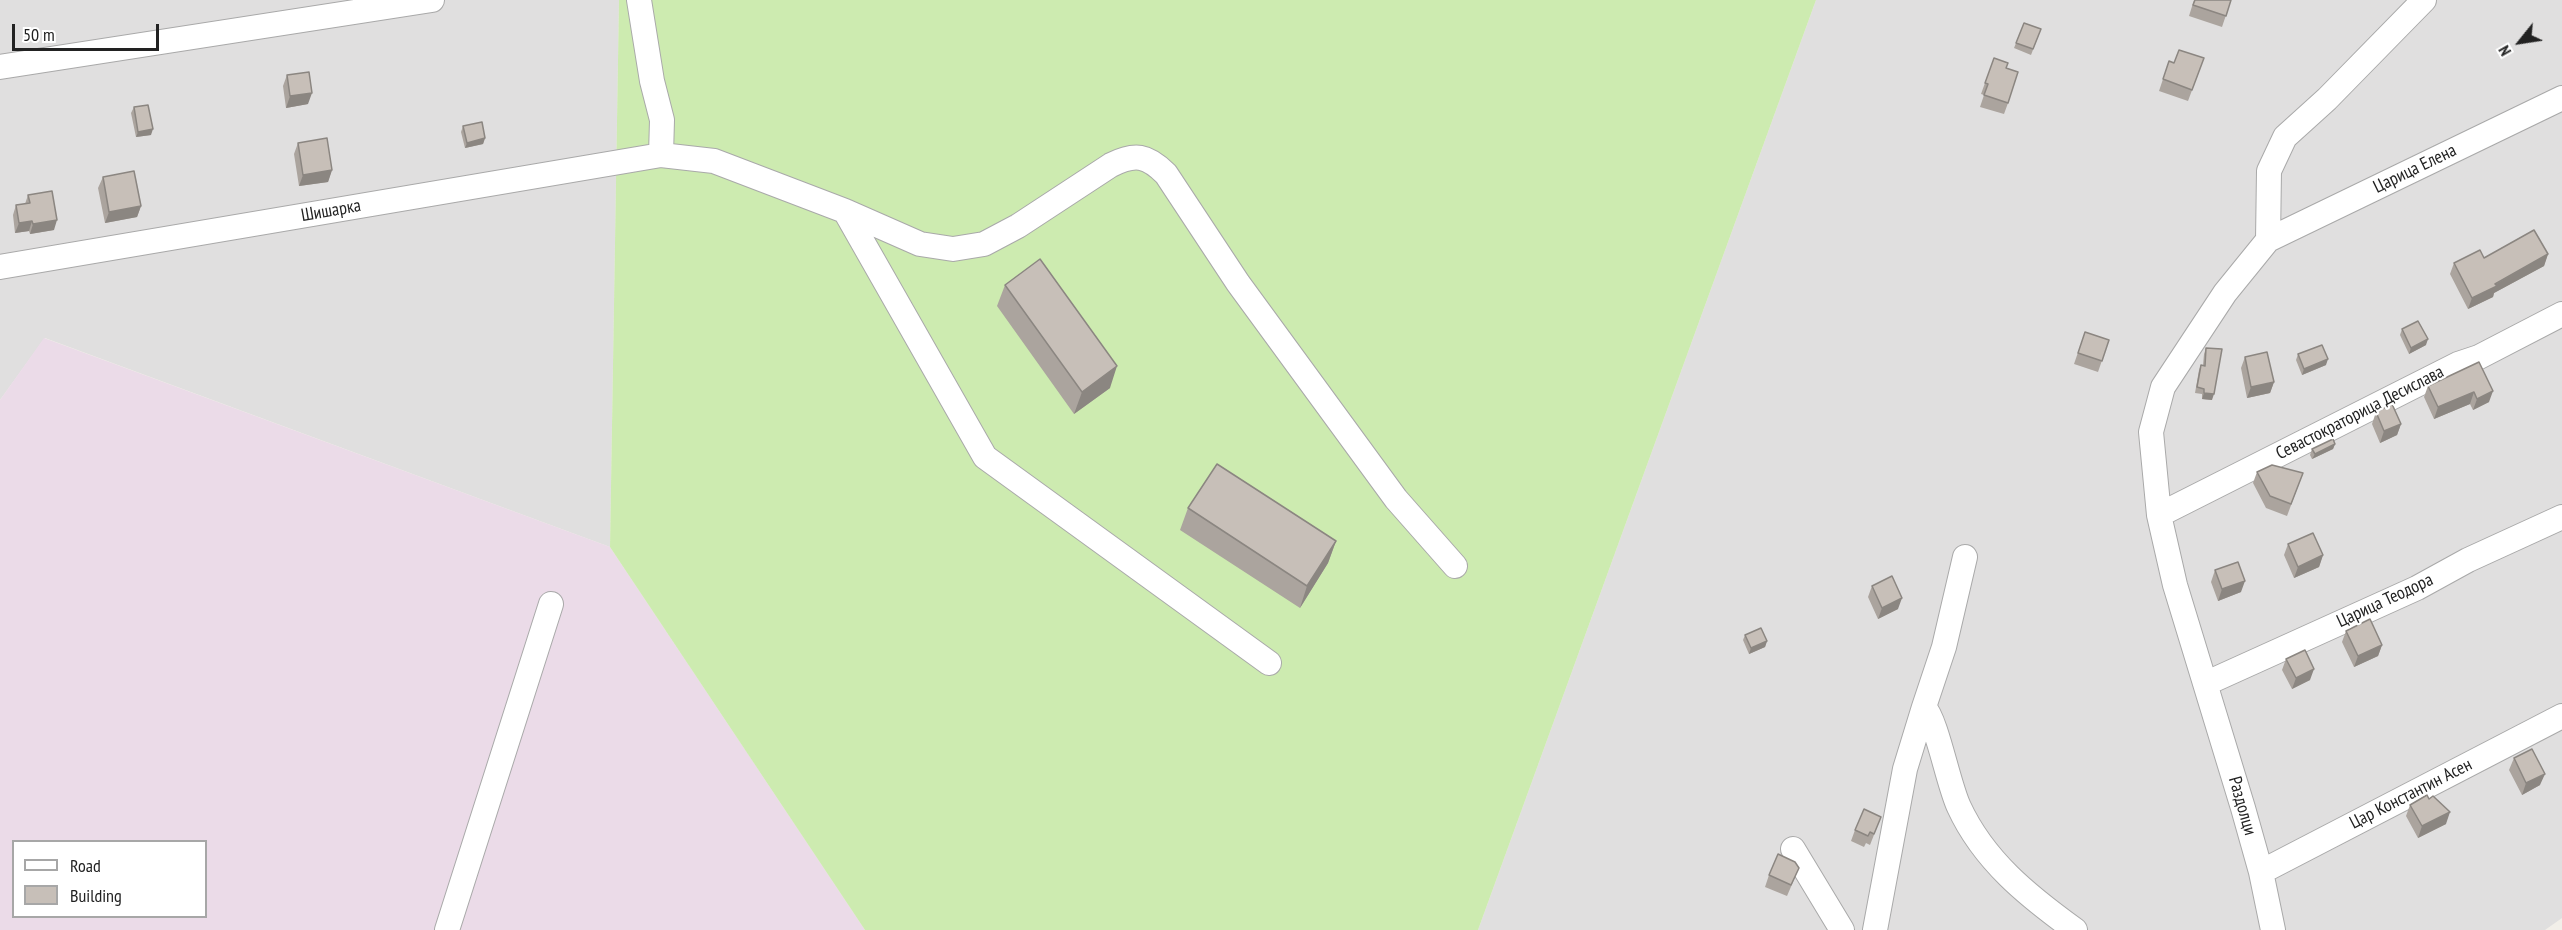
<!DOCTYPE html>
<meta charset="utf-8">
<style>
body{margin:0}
#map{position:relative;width:2562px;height:930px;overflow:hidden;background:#f2efe9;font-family:"PT Sans Narrow",sans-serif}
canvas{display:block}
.legend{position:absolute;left:12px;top:840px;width:195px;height:78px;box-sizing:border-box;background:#fff;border:2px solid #a7a7a7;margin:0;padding:8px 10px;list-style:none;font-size:18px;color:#222}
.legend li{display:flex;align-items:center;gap:12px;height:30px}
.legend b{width:30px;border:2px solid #a7a7a7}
.north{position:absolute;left:2490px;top:12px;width:60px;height:60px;-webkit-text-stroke:4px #fff;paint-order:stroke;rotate:240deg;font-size:16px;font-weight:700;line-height:24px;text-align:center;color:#222}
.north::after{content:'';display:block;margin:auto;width:21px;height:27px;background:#222;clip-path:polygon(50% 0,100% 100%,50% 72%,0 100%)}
.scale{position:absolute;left:12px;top:24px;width:147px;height:27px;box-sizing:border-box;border:3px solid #222;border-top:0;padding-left:8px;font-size:18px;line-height:21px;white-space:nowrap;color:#222;-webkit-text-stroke:4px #fff;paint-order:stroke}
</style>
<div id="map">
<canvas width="2562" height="930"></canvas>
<ul class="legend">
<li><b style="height:8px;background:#fff"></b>Road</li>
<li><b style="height:16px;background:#c7bfb8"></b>Building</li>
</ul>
<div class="north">N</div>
<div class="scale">50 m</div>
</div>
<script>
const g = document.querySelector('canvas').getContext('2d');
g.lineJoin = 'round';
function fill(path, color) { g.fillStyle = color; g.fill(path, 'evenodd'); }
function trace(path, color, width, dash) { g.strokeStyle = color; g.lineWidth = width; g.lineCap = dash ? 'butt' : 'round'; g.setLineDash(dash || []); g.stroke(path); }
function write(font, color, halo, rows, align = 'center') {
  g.font = font + ' "PT Sans Narrow",sans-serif'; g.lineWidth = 4.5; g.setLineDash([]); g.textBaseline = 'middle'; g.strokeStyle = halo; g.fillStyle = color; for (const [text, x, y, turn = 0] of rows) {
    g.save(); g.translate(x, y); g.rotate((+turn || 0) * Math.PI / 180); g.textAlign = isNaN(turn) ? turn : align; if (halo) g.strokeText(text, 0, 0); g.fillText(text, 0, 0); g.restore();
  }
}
fill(new Path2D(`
 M0,0H619L610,547L45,338L0,400Z
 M1816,0H2562V918L2545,930H1478Z`), '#e0dfdf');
fill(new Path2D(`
 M44,338L610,547L865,930H0V400ZM14,842H206V916H14Z`), '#ebdbe8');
fill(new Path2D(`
 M619,0H1816L1478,930H865L610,547Z`), '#cdebb0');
const minor = new Path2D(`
 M639,0L652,81L662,120L661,155
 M0,67L432,0
 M845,211L985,457L1269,663
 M2268,240L2562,98
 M0,267L661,155L714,161L845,211L920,244L953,249L984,244L1018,226L1111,165C1135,153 1147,155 1166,174L1238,283L1396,499L1455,566
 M2159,515L2458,364L2479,357L2562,314
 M1965,557L1944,647L1924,707C1937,721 1948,784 1959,807C1984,861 2028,896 2075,930
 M2207,683L2417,588L2468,560L2562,517
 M1793,849L1842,930
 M2261,872L2562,716
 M447,930L551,604
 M1875,930L1905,769L1924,707
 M2273,930L2261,872L2243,808L2175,585L2159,515L2151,432L2163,387L2225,293L2268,240L2269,171L2285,137L2327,99L2424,0`);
trace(minor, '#a9a9a9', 26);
trace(minor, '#fff', 24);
fill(new Path2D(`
 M2194,0H2231L2222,27L2189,16Z
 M2024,23L2041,29L2031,55L2014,48Z
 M1994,58L2006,68L2008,103L2004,114L1980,107L1984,95L1981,94Z
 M2204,58L2188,101L2159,91L2169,61L2174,63Z
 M287,75L308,104L286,108L283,86Z
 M134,107L151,135L136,137L131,113Z
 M463,126L485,138L483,144L465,148L461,132Z
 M298,143L332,170L328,182L299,186L294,154Z
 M103,177L141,206L137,217L105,223L98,188Z
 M28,195L54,230L30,234L29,231L15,233L13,215L16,205L25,204Z
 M2548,254L2544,266L2494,293L2493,297L2468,309L2450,274L2454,263L2484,258Z
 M1005,285L1110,388L1074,414L997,306Z
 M2402,329L2426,345L2409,354L2400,335Z
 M2085,332L2109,340L2098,372L2074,364Z
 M2206,348L2212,400L2202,399V394L2195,393L2199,370L2201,365H2203L2204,354Z
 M2298,354L2326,365L2302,375L2296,360Z
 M2245,357L2274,382L2270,393L2247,398L2241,368Z
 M2479,362L2489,402L2473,410L2470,404L2434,419L2424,397L2428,386Z
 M2376,412L2401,424L2397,435L2380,443L2372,424Z
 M2335,444L2333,449L2312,459L2310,455L2312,449Z
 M2257,472L2303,473L2287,516L2266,508L2253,483Z
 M1188,508L1336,541L1328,563L1300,608L1180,530Z
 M2288,544L2323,555L2319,567L2294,578L2284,555Z
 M2215,570L2241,592L2218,601L2211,582Z
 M1872,586L1898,609L1878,619L1868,597Z
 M2346,631L2382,645L2378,656L2354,667L2342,642Z
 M1745,635L1767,641L1765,647L1749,654L1743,640Z
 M2286,659L2310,680L2292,689L2282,670Z
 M2514,758L2540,785L2522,795L2509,770Z
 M2429,799L2446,824L2418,838L2406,816L2410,805Z
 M1881,817L1870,845L1866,843L1864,847L1851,841L1855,830Z
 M1799,868L1787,896L1765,887L1769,875Z`), '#aba49e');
fill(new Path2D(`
 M312,93L308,104L286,108L290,96Z
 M153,129L151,135L136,137L138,132Z
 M485,138L483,144L465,148L467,143Z
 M332,170L328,182L299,186L303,175Z
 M141,206L137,217L105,223L109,212Z
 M57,220L54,230L30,234L33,224Z
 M32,221L29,231L15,233L19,223Z
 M2548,254L2544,266L2494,293L2493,297L2468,309L2472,298Z
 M2428,339L2426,345L2409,354L2411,348Z
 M2328,359L2326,365L2302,375L2304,369Z
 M1117,366L1110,388L1074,414L1082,392Z
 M2274,382L2270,393L2247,398L2251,387Z
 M2493,391L2489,402L2473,410L2477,399Z
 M2474,392L2470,404L2434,419L2438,407Z
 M2204,393L2214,394L2212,400L2202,399Z
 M2401,424L2397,435L2380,443L2384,431Z
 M2335,444L2333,449L2312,459L2315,454Z
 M1336,541L1328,563L1300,608L1307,586Z
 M2323,555L2319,567L2294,578L2298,567Z
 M2245,581L2241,592L2218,601L2222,589Z
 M1902,598L1898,609L1878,619L1882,608Z
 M1767,641L1765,647L1749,654L1751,648Z
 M2382,645L2378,656L2354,667L2358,656Z
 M2314,669L2310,680L2292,689L2296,678Z
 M2545,774L2540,785L2522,795L2526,783Z
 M2450,812L2446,824L2418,838L2422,826Z`), '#8b8681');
const building = new Path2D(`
 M2195,0H2231L2226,16L2193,5Z
 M2024,23L2041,29L2033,49L2016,43Z
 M2179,50L2204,58L2192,90L2163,79L2169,61L2174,63Z
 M1994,58L2008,63L2006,68L2018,72L2008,103L1984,95L1988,84L1985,83Z
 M309,72L312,93L290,96L287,75Z
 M148,105L153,129L138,132L134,107Z
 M482,122L485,138L467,143L463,126Z
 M327,138L332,170L303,175L298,143Z
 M134,171L141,206L109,212L103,177Z
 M52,191L57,220L33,224L32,221L19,223L16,205L30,203L28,195Z
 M2534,230L2548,254L2495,284L2497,286L2472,298L2454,263L2480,250L2484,258Z
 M1040,259L1117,366L1082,392L1005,285Z
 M2418,321L2428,339L2411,348L2402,329Z
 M2085,332L2109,340L2102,361L2078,353Z
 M2322,345L2328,359L2304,369L2298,354Z
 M2206,348L2222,349L2214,394L2204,393V389L2197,387L2201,365L2205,366Z
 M2267,352L2274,382L2251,387L2245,357Z
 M2479,362L2493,391L2477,399L2474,392L2438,407L2428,386Z
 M2392,404L2401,424L2384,431L2376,412Z
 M2333,439L2335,444L2315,454L2312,449Z
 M1217,464L1336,541L1307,586L1188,508Z
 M2272,465L2303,473L2291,504L2270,496L2257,472Z
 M2313,533L2323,555L2298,567L2288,544Z
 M2238,562L2245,581L2222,589L2215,570Z
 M1892,576L1902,598L1882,608L1872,586Z
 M2370,619L2382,645L2358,656L2346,631Z
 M1761,628L1767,641L1751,648L1745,635Z
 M2305,650L2314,669L2296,678L2286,659Z
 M2532,749L2545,774L2526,783L2514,758Z
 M2427,795L2429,799L2433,796L2450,812L2422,826L2410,805Z
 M1864,809L1881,817L1874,834L1870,832L1868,836L1855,830Z
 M1778,854L1795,862L1799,868L1791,885L1769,875Z`);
fill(building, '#c7bfb8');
trace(building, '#8b8681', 1.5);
write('18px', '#222', '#fff', [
 ["Царица Елена",2415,169,-26],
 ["Шишарка",331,211,-10],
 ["Севастократорица Десислава",2360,413,-27],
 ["Царица Теодора",2385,601,-25],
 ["Цар Константин Асен",2411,794,-27],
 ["Раздолци",2242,806,74]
]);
</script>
